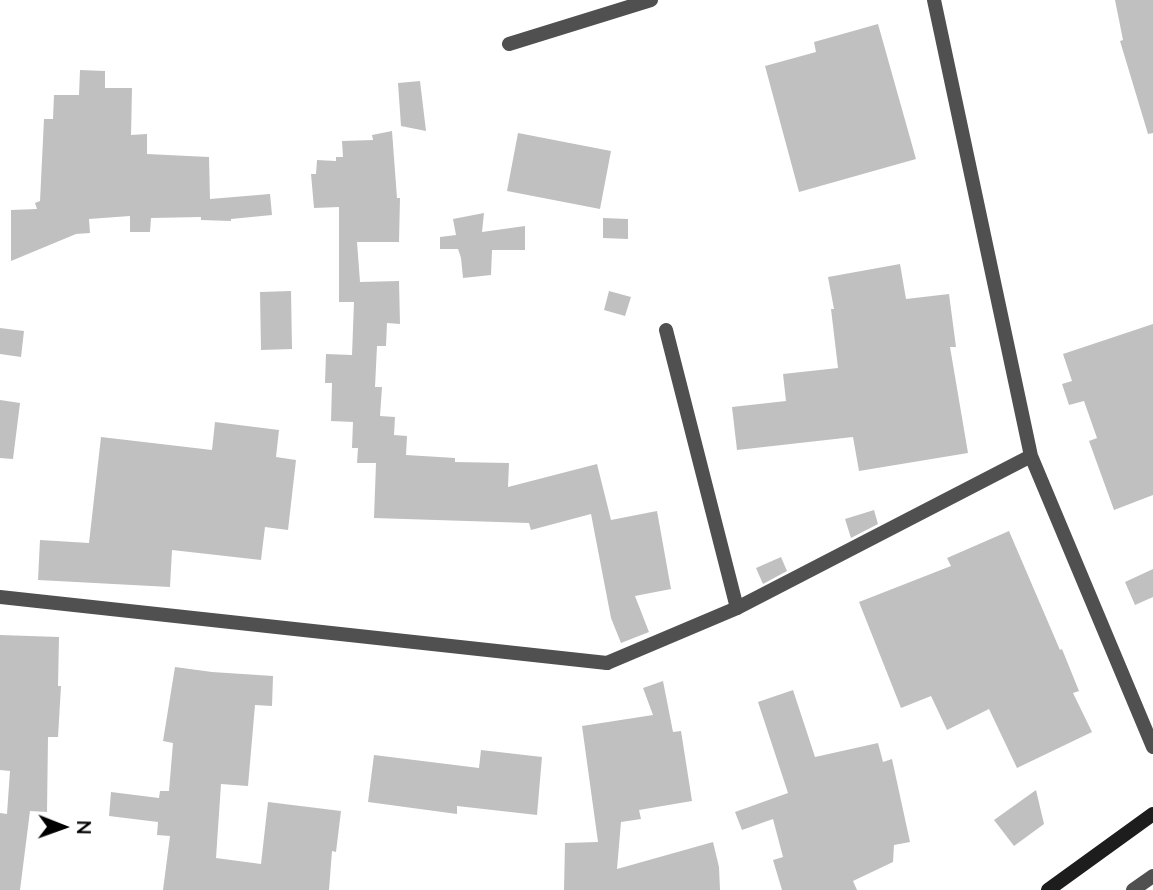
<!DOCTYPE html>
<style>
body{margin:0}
#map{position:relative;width:1153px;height:890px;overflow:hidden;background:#fff;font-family:Lato,sans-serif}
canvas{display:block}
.north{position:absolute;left:28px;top:792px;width:70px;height:70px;-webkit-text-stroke:5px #fff;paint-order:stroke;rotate:91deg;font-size:19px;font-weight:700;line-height:28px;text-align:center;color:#000}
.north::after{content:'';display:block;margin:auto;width:24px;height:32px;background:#000;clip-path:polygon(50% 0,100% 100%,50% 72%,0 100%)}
</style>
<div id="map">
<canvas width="1153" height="890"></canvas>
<div class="north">N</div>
</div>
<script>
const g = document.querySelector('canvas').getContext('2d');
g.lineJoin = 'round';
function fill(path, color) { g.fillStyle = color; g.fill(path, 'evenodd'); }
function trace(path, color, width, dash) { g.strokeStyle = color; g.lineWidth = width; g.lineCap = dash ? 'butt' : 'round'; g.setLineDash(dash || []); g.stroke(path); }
fill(new Path2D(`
 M1115,0H1153V133L1148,134L1120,41L1123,40Z
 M878,24L916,159L799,192L765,66L816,52L814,42Z
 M80,70L105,71V88H132L131,135L147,134V154L209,157L210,199L270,194L272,215L231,219V221L201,220V217L151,218L150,232H130V216L89,219L90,233L76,234L11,261V210L37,209L35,203L40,201L44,119H53L54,95H79Z
 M420,81L426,131L401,126L398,83Z
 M392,131L397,198H400L399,242H357L360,282L399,281L400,324L387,323L386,346H377L375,387H382L380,416L395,417L394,435L407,436L406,455L455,458V462L509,463L508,487L597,464L611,520L657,511L671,589L635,596L649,632L621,643L611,618L591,514L531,530L529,523L374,518L376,463H357L358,448H352L353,422L331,421L332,383H325L326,354L352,355L354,302H339V207L314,208L311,174H316L317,160L336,161V157H343L342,141L373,140L372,135Z
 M518,133L611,151L600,209L507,191Z
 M484,213L482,232L525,226V250H492L491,275L463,278L461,258L458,249H440V237L456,235L453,219Z
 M603,218L628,219V239L603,238Z
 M900,264L906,299L949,294L956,347H950L968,453L859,471L853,437L737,450L732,407L786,401L783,374L838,368L831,309H834L828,277Z
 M291,291L292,349L261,350L260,292Z
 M609,291L631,297L625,316L604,310Z
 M1153,324V495L1114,510L1089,441L1097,438L1084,401L1069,405L1062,384L1072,381L1063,354Z
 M0,328L24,331L21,357L0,354Z
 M0,400L20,403L13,459L0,458Z
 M215,422L279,430L276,457L296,460L288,530L265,527L261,560L172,550L170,587L38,580L40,540L89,543L101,437L212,450Z
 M874,510L878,524L851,538L845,519Z
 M1009,531L1060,650L1062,649L1079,691L1073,693L1092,732L1017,768L989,709L947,730L931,696L901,708L859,602L951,566L947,558Z
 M781,557L787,571L763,584L756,568Z
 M1153,569V597L1135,605L1125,582Z
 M0,635L59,637L58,686H61L58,737H48L47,812L30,811L20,890H0V813L7,814L10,771L0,770Z
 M175,667L212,672L273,676L272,706L255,705L248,786L221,784L216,858L261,864L268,802L341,811L336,852L332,851L329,890H163L170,836L157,835L158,822L109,816L111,792L159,798L160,791H169L173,743L163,741Z
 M663,681L673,732L681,731L692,801L639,810L641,819L621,822L617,869L713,842L719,867L720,890H564L565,843L598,842L582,726L653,715L643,688Z
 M793,690L815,757L878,743L883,762L892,759L910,842L894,845L893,862L853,881L857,890H782L773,860L783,857L773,819L742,830L735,812L788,793L758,702Z
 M481,750L542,757L537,815L457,806V814L368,802L374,755L479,768Z
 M1036,790L1044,824L1014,846L994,820Z`), '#c0c0c0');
trace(new Path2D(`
 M666,330L737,608
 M0,597L607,663`), '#505050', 14);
trace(new Path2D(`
 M934,0L1031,456L1153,747
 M509,44L651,0
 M607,663L737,608L1031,456
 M1133,890L1153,876`), '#505050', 14);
trace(new Path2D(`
 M1048,890L1153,814`), '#1d1d1d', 14);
</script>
